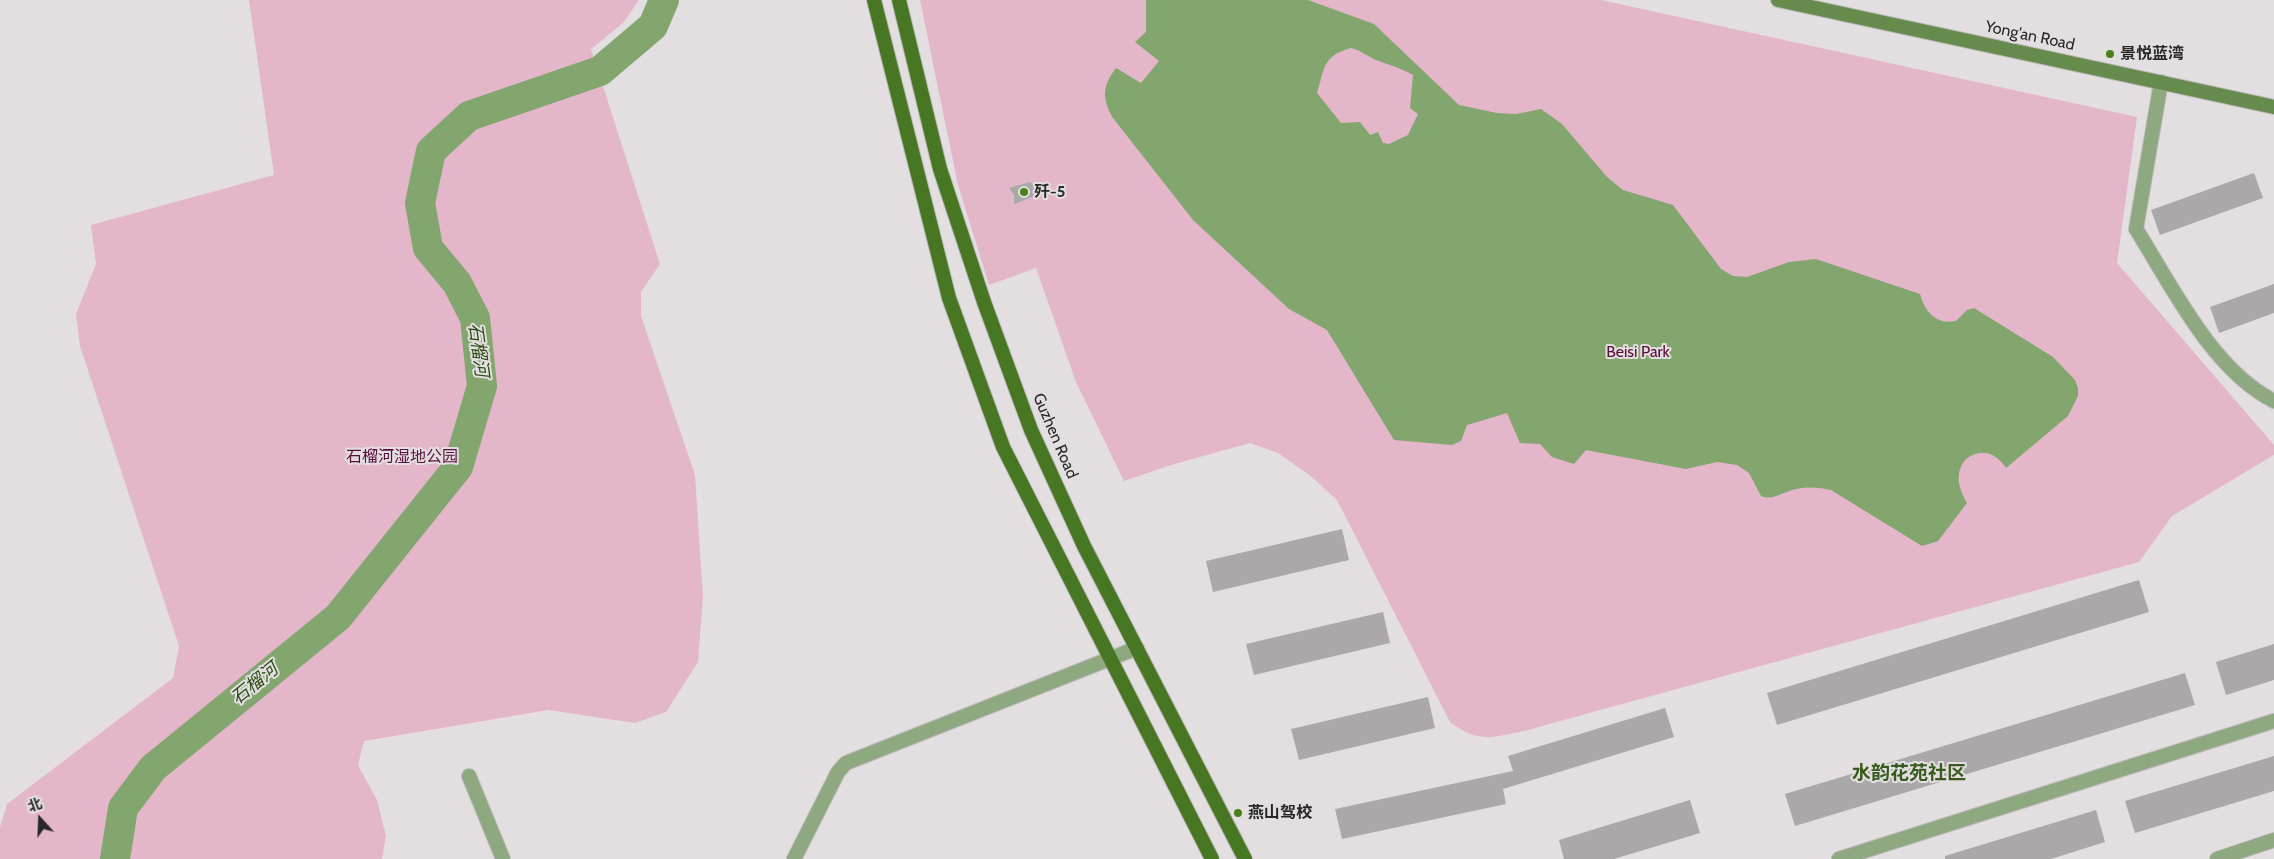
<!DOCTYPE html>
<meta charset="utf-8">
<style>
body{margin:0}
#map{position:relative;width:2274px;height:859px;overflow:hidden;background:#e3dfe1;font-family:Cabin,"Noto Sans SC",sans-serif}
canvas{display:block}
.north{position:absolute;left:15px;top:794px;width:50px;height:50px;-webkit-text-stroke:4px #e3dfe1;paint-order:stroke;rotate:340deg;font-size:14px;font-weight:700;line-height:20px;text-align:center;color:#292828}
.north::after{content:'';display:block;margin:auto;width:18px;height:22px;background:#292828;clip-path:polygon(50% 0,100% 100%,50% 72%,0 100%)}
</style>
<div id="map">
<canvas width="2274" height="859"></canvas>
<div class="north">北</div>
</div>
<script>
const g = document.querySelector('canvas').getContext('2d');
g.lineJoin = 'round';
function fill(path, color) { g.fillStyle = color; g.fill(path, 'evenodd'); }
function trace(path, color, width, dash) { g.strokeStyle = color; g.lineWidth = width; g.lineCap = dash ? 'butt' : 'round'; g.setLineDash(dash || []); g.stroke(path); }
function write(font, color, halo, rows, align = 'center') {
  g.font = font + ' Cabin,"Noto Sans SC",sans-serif'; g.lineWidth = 4; g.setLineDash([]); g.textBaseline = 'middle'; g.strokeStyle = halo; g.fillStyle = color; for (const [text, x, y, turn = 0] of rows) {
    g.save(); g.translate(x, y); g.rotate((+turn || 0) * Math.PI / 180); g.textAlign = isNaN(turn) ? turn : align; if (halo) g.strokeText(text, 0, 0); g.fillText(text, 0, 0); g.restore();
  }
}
fill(new Path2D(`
 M249,0H639L623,23L591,49L660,264L641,292V316L695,475L703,596L698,662L666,712L635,723L548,710L364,741L358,765L377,800L386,836L382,859H0V827L7,804L173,678L179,646L80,346L76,314L96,264L91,225L274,175Z
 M920,0H1601L2137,117L2117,263L2274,445V455L2172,516L2139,562L1524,731C1490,738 1479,743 1450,722L1337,500L1312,477L1278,453L1250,443L1171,465L1124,481L1076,382L1036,268L989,285L958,185Z`), '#e3b6ca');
fill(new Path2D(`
 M1146,0H1308L1374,24L1459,105L1497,113L1516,114L1541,109L1562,124L1607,177L1623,190L1673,205L1721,269L1733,276L1747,277L1789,262L1816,259L1920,294C1925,312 1936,325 1956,321L1967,310L1974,308L2053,357L2075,380L2078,388V396L2068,416L2006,468C1996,453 1981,447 1965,460C1954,475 1959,488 1967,503L1938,541L1922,546L1831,490C1816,487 1802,486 1787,492C1777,495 1772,500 1761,496L1749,473L1737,465L1717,462L1686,469L1586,450L1574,464L1552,457L1540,444L1520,443L1507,413L1467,425L1461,441L1452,445L1394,440L1327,330L1289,309L1193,220L1113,118C1102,99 1102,86 1116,68L1141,83L1159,61L1135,42L1146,32ZM1351,48C1362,51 1367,56 1376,60C1389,65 1401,68 1413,75L1410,108L1418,114L1408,135L1389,144L1383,143L1378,132L1370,135L1360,122L1341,123L1317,93C1325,68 1322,56 1351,48Z`), '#83a56e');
trace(new Path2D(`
 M115,859L123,808L153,768L338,617L458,467L482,386L475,318L457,283L428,248L420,203L431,151L469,116L600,71L653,26L664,0`), '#83a56e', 30);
fill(new Path2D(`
 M2254,173L2263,198L2160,235L2151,210Z
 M1030,182L1039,187L1035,196L1014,204V195L1009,188Z
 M2274,284V313L2219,333L2210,307Z
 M1342,529L1349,560L1213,592L1206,561Z
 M2139,580L2149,612L1777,725L1767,693Z
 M1383,612L1390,643L1254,675L1246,644Z
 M2274,644V680L2226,695L2216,662Z
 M2185,673L2195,705L1795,826L1785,794Z
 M1428,697L1435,728L1299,760L1291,729Z
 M1665,708L1674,737L1503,789L1506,804L1342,839L1335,809L1513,771L1508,756Z
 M2274,756V791L2135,833L2125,801Z
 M1690,800L1700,833L1614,859H1564L1559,840Z
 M2096,810L2105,842L2051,859H1945V856Z`), '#aba8a9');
const minor = new Path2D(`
 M2161,82L2136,229C2172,286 2212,370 2274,401
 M469,776L503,859
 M794,859L838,772L846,763L1137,648
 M1839,859L2274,721
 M2217,859L2274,840`);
const secondary = new Path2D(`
 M1778,0L2274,107`);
const primary = new Path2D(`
 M874,0L949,298L1003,447L1212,859
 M899,0L940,169L984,302L1031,430L1084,546L1245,859`);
trace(minor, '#bebabc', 16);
trace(secondary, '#bebabc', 16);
trace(primary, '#bebabc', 16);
trace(minor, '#8ea87f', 14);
trace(secondary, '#658c4d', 14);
trace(primary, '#487724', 14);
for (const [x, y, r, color] of [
 [2110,54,5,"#4a821a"],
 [1024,192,5,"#4a821a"],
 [1238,813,5,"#4a821a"]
]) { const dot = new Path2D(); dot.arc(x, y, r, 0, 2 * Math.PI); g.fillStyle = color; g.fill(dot); trace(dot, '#e3dfe1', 2); }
write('16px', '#292828', '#e3dfe1', [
 ["Yong'an Road",2030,36,12],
 ["Guzhen Road",1055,436,67]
]);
write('bold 16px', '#292828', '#e3dfe1', [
 ["景悦蓝湾",2120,54],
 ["歼-5",1034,192],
 ["燕山驾校",1248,813]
], 'left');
write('16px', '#5a0e3a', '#e3dfe1', [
 ["Beisi Park",1638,352],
 ["石榴河湿地公园",402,457]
]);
write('italic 18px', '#2c4c13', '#e3dfe1', [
 ["石榴河",478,350,82],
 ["石榴河",255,684,-39]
]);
write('bold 19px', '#375b1c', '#e3dfe1', [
 ["水韵花苑社区",1909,773]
]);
</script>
